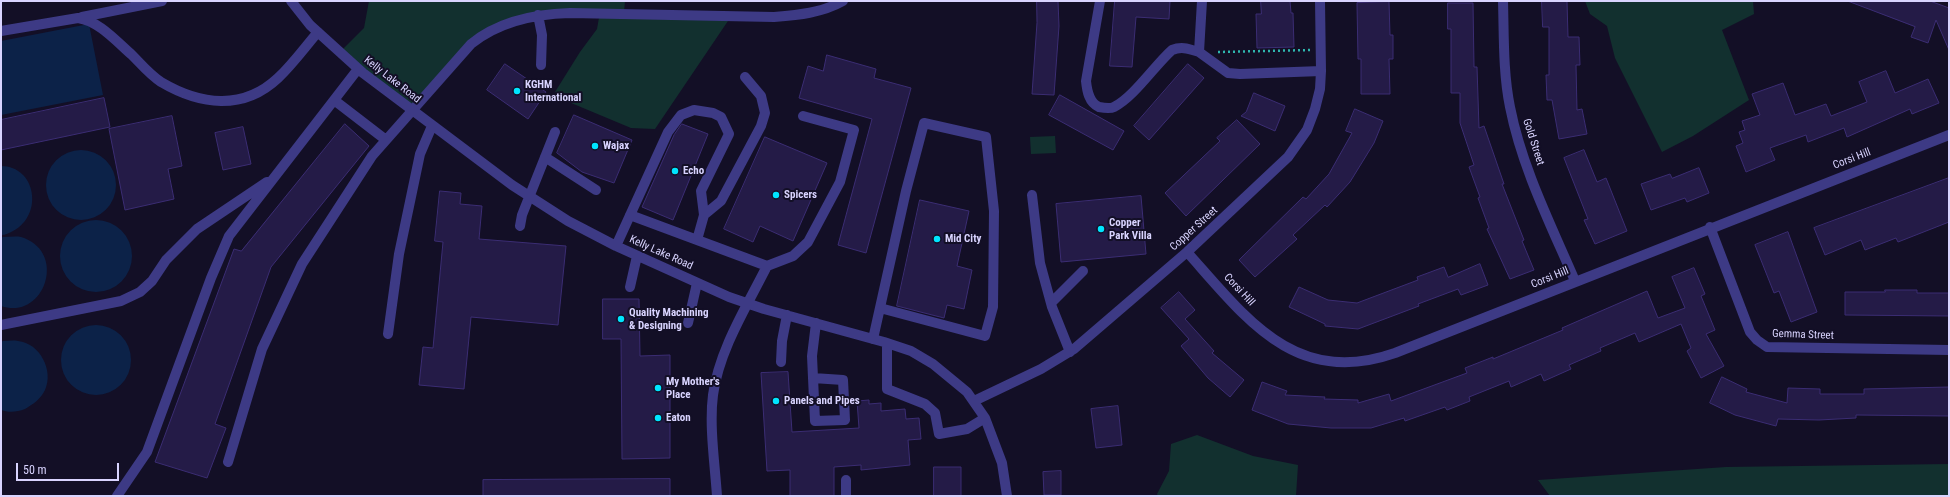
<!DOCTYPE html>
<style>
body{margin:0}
#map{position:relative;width:1950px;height:497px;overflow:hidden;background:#130f26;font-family:"Roboto Condensed",sans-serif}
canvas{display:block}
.frame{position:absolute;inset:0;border:2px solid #d9d4ff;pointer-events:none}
.scale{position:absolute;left:16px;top:463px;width:103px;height:18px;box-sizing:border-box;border:2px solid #d9d4ff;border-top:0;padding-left:5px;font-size:12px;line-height:14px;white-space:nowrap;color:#d9d4ff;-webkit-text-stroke:3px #130f26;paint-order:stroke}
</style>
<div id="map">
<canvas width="1950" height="497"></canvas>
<div class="frame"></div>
<div class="scale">50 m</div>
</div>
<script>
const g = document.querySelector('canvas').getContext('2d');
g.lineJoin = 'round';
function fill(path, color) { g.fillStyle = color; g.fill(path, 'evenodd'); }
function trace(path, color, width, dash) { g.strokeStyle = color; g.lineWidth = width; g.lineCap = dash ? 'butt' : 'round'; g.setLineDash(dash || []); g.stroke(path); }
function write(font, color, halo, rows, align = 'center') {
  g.font = font + ' "Roboto Condensed",sans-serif'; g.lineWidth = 4; g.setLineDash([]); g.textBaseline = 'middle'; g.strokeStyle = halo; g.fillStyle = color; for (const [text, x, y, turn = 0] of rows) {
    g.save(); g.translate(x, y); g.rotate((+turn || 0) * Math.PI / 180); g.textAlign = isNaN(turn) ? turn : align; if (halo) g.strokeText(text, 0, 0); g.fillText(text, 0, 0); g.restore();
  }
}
fill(new Path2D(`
 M369,1H625L624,12L732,15L655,129L631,128L564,100L555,92L580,52L597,29L600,12H570L482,34L412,110L340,52L364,28Z
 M1585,1H1753L1754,14L1722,30L1749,100L1693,136L1662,152L1615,58L1607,26L1590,14Z
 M1055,136L1056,153L1031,154L1030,137Z
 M1197,435L1253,456L1298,465L1296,496H1158L1157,494L1169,471L1171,444Z
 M1949,464V496H1550L1538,480L1726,467Z`), '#12302f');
fill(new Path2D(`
 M89,24L103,95L1,115V41Z
 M46 185a35 35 0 1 1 70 0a35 35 0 1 1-70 0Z
 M1,166C36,166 44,215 13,231C9,233 6,235 1,235Z
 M60 256a36 36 0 1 1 72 0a36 36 0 1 1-72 0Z
 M3,237C9,237 16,236 21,237C68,251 45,321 1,306V238Z
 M61 360a35 35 0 1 1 70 0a35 35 0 1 1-70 0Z
 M3,341C8,341 13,340 18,341C40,343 54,371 45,390C40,400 33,404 25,409C17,412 9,413 1,410V342Z`), '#0c2248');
const building = new Path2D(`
 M1037,1H1058L1059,26L1054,95L1032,94L1037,23Z
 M1115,1H1170L1169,19L1136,17L1132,67L1110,66Z
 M1261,1H1290L1291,13H1293L1294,47L1257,48L1256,14H1261Z
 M1542,1H1567L1568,37H1579L1580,65H1576L1577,110L1582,109L1587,134L1559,139L1552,100H1547L1546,75H1549V27H1543Z
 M1848,1H1930L1949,8V50L1936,20L1928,43L1911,37L1915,27Z
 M1389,2L1390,35H1393V59H1389L1390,94H1361V59H1358L1357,3Z
 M1448,3H1473L1474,67H1477L1479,128L1484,126L1504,184H1502L1524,240L1522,241L1534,270L1510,279L1487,229L1489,228L1478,198L1480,197L1469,167L1474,165L1460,123V93H1451V29H1448Z
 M827,55L876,69L874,78L911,88L866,253L838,245L872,119L799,98L808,66L823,71Z
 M505,64L546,92L528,119L487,90Z
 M1188,64L1204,78L1149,140L1134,126Z
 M1886,71L1895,93L1928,79L1939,103L1912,114L1910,109L1847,137L1844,128L1808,142L1806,135L1770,148L1775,160L1746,172L1736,146L1743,143L1739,132L1745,130L1742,121L1760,115L1752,94L1783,83L1795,115L1826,104L1831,116L1867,102L1859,82Z
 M1254,93L1285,106L1275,131L1241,116L1246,112Z
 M1060,95L1124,131L1113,150L1049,115Z
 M104,98L110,127L1,150V120Z
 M1355,109L1383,121L1374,143L1350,182L1327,207L1325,205L1293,235L1297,239L1255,277L1239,260L1303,197L1306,199L1329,174L1352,133L1346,131Z
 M574,115L632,140L614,183L582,172L557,153Z
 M172,116L182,166L168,169L174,199L125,210L109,129Z
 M1237,120L1260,144L1186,216L1165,193L1220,141L1217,138Z
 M345,124L369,146L271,267L215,424L226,428L207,478L155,462L234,249L241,251Z
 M682,124L708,134L673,220L642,207L674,135Z
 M243,127L251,164L223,170L215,133Z
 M765,137L827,163L793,241L760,226L753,242L724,229Z
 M1584,150L1597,182L1606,178L1627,231L1595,244L1584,220L1588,219L1564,158Z
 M1699,168L1709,193L1687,202L1685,198L1651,210L1641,184L1670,174L1672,178Z
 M1949,178V222L1898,242L1896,238L1865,250L1861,240L1825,255L1814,228Z
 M440,191L461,193L460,204L482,206L479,239L566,246L558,325L471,317L464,389L419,385L423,347L433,348L443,242L435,241Z
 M1141,196L1146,254L1061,262L1056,204Z
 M920,200L969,211L957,266L972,270L964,309L947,305L944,318L897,306Z
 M1788,232L1817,312L1791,322L1779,291L1774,293L1755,245Z
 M1480,264L1488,285L1461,295L1458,289L1418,304L1419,306L1358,329L1325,326V324L1289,307L1299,287L1328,300L1357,303L1418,280L1417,277L1444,267L1448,277Z
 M1694,268L1705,294L1701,296L1715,330L1706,334L1724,366L1701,378L1687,351L1691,348L1681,324L1639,342L1635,333L1600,348L1601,351L1569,365L1571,369L1544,381L1541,374L1511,387L1509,381L1469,397L1470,401L1447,410L1445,407L1405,421L1404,418L1371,428H1331L1288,424L1252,410L1262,382L1287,391L1285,395L1325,397L1324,399L1358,400V403L1389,394L1391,401L1467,373L1465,368L1493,357V359L1563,330L1562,328L1647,291L1658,318L1685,308L1672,277Z
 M1885,290H1917V293H1949V316L1845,315V292H1885Z
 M1179,292L1195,310L1185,319L1214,351L1212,353L1244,380L1230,397L1208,378L1181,346L1189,339L1161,308Z
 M603,299H639L640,356L670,355V458L622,459L621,339H603Z
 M788,372L792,432L859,428L857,401L869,400V404L881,403V411L905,409L906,419L919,418L921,439L908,440L910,465L861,470V465L834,467V496H790V470L767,471L761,373Z
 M1722,377L1747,389L1746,392L1787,403L1788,388L1820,389V394H1864V389L1949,387V416L1856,415V418L1819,420L1778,419L1776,426L1735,415L1710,403Z
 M1118,406L1122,445L1096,448L1091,409Z
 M934,467H961V496H934Z
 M1061,471V495H1044L1043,472Z
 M670,479V496H483V480Z`);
fill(building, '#241b47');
trace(building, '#3b2d73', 1);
trace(new Path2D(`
 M1218,52L1311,50`), '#2fb8b0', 2.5, [2, 3]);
trace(new Path2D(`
 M291,1L310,25L363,73L512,185L568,221L616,246L729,297L764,309L884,342L911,351L933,364L967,392L985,418L1002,463L1007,496
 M1100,1L1086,81C1087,91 1089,103 1099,107C1104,108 1110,109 1114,107C1134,97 1155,65 1172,50C1182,46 1189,49 1199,52L1202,1
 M1503,1C1504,36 1503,73 1510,107C1522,168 1551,225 1575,281
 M538,15L542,35L541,65
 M82,17L162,1
 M1,31L78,18C99,21 116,41 132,55C141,64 150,75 161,82C200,105 243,111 278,78C293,64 305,47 318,32
 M1199,52L1228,73L1240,74L1321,71
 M334,100L386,140
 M545,157L596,190
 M1032,195L1040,263L1052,307L1070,352
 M630,215L767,266C747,306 719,350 713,395C709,426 715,465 717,496
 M520,226L522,215L555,132
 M1710,227L1750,332L1757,340L1767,347L1949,350
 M697,240L704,215L721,201L761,126L765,113L761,96L745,77
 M616,246L668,132L681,115L694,110L713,113L721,117L729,134L701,191L704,215
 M1187,252C1246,318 1295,388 1395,353L1949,135
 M767,266L793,256L808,242L840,182L854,130L803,116
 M630,287L637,256
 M1051,303L1083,271
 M688,323L697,283
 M1,325L121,301L140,292L152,281L166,260L197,229L267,182
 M388,334L399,254L420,154L432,126
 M873,339L906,191L924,123L986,137L994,211L993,307L985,336L880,308
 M887,343V389L925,404L935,413L939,434L967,429L985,418
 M781,362L782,341L787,315
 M813,378L843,380L845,420L815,421L812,356L816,323
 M974,401L1041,369L1074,349L1187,252L1288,157L1307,130L1315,109L1320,89L1321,71L1320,1
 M228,462L262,349L302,264L372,156L471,44C499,21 534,14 570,13L774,17C798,15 822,13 843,1
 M846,480V496
 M117,496L147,452L211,278L229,236L358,69`), '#3d3a85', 10);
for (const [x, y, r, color] of [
 [517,91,4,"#00e5ff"],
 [595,146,4,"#00e5ff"],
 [675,171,4,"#00e5ff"],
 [776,195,4,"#00e5ff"],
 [1101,229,4,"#00e5ff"],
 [937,239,4,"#00e5ff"],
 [621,319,4,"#00e5ff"],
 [658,388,4,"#00e5ff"],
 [776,401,4,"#00e5ff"],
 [658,418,4,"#00e5ff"]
]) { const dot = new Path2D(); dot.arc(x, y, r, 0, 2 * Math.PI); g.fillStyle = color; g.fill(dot); trace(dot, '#130f26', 1.5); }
write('11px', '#d9d4ff', '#130f26', [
 ["Kelly Lake Road",392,80,38],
 ["Gold Street",1533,142,72],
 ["Corsi Hill",1852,159,-21],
 ["Copper Street",1194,229,-42],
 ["Kelly Lake Road",661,253,24],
 ["Corsi Hill",1550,278,-22],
 ["Corsi Hill",1239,290,47],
 ["Gemma Street",1803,335,2]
]);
write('bold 11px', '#d9d4ff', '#130f26', [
 ["KGHM",525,85],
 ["International",525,98],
 ["Wajax",603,146],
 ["Echo",683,171],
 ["Spicers",784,195],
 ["Copper",1109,223],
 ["Park Villa",1109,236],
 ["Mid City",945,239],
 ["Quality Machining",629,313],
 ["& Designing",629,326],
 ["My Mother's",666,382],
 ["Place",666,395],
 ["Panels and Pipes",784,401],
 ["Eaton",666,418]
], 'left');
</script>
